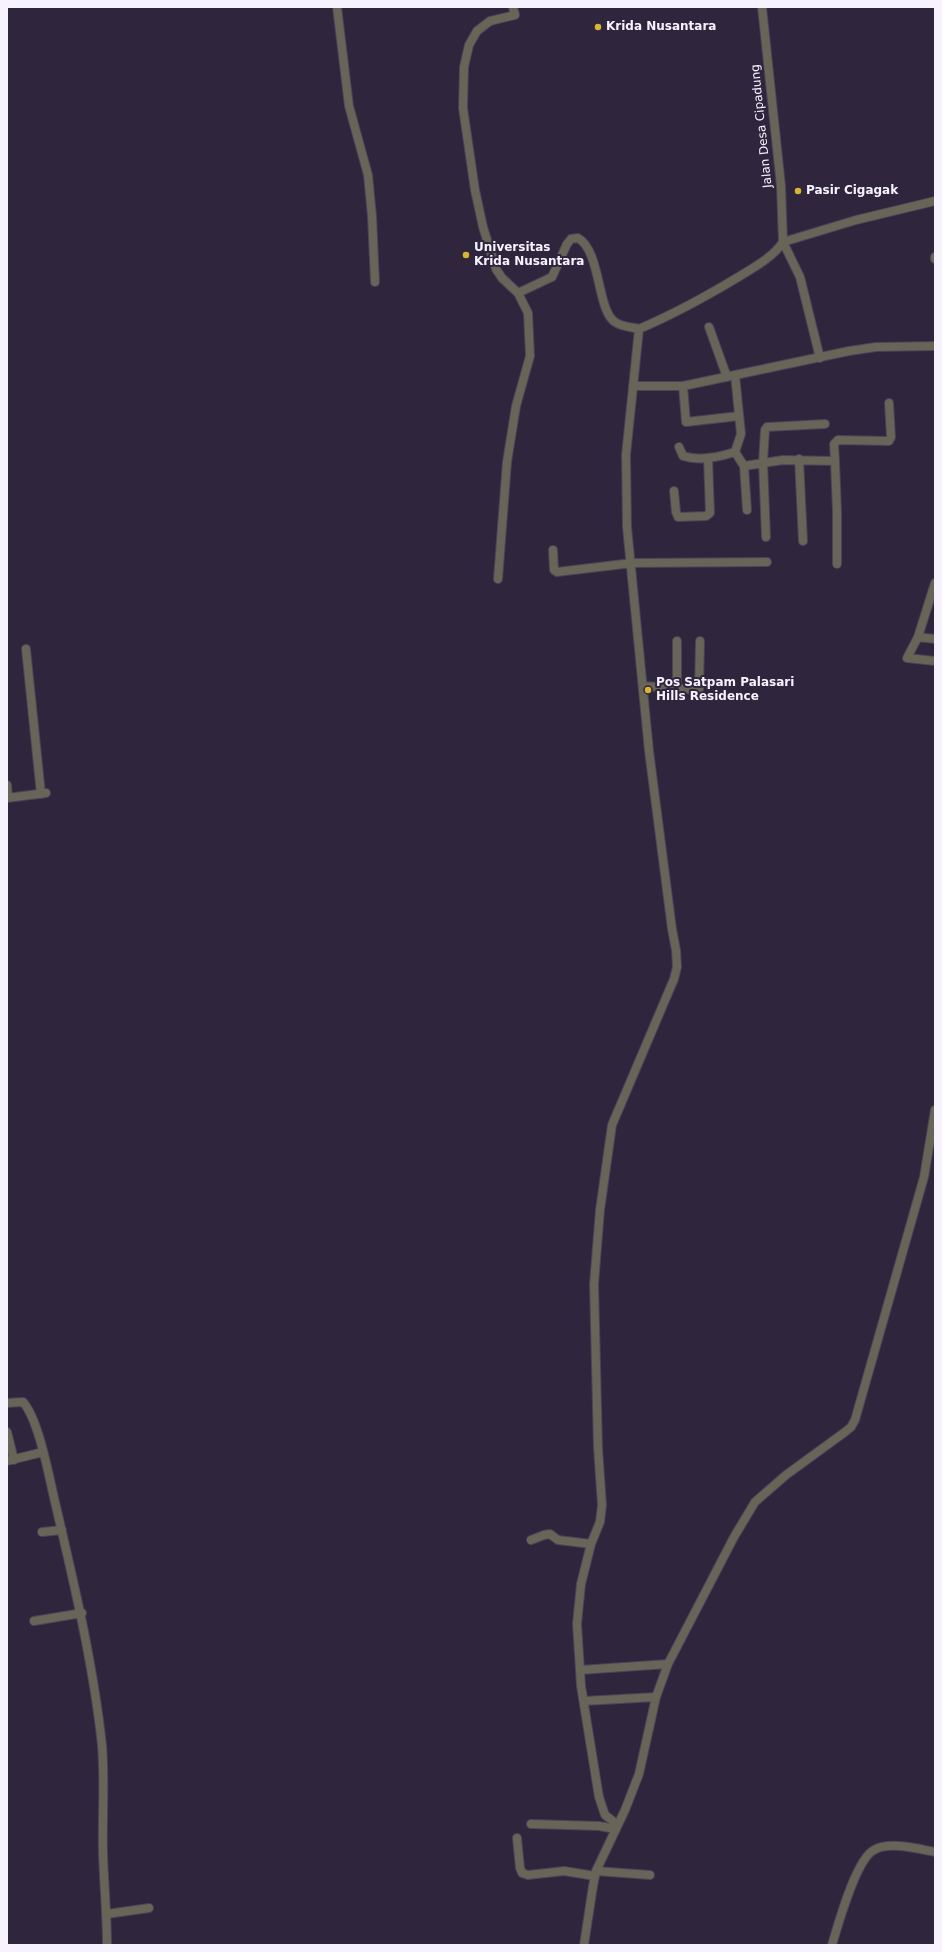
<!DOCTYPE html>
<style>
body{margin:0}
#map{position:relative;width:942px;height:1952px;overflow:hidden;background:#2f263d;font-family:"DejaVu Sans",sans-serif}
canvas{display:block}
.frame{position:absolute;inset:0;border:8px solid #f6f3ff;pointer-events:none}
</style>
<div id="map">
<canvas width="942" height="1952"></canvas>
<div class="frame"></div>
</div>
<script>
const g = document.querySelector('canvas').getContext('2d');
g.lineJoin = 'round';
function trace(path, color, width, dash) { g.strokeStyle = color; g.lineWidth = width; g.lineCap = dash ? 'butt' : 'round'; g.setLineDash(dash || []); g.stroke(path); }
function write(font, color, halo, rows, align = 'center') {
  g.font = font + ' "DejaVu Sans",sans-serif'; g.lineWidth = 4; g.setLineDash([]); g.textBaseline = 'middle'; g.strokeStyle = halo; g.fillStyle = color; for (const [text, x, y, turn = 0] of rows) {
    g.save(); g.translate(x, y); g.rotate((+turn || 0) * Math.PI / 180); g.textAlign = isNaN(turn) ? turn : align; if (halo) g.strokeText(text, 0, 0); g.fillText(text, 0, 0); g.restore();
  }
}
const minor = new Path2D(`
 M337,7L349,106L368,175L372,216L375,282
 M513,7L515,15L490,21L477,31L469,45L464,67L463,108L475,190L483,227L496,269L502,278L518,293
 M762,7L781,186L783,242L800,277L820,358
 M935,257V259
 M709,327L727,377
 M633,386H683L849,351L876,347L935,346
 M683,386L686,422L739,416
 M679,447L683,456C698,461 719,457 735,452L741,434L735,375
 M735,452L744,466L783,460L835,461L834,444L838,440L889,441L891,437L889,403
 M799,459L803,541
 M835,461L837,512V564
 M744,466L747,510
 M674,491L676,512L678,517L706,516L710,513L708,458
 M766,537L763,462L765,430L767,427L825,424
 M553,550L554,570L557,572L632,563L767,562
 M498,579L507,462L516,406L530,356L528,313L518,293L552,277L567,244L571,239L578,238C601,251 597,311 615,322C622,327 632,327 639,329
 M935,583L918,637L907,658L935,661
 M918,637L935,639
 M677,641V688
 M26,649L41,794
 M644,686L699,690L700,641
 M7,785L8,797
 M7,798L46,793
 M7,1403L23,1402C39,1420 49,1477 55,1502C74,1583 93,1663 102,1745C105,1781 102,1818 103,1854C104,1885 107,1915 107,1945
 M7,1432L14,1460
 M7,1461L43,1452
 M42,1532L62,1530
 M531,1540L544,1535L550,1534L558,1540L591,1544
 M34,1621L82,1613
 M580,1670L668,1664
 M584,1701L656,1697
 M531,1824L599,1826L616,1829
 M618,1825L605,1815L599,1797L581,1686L577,1624L581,1584L591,1544L600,1522L602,1505L598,1448L594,1284L600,1210L612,1125L674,979L677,967L676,950L672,929L649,751L627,527L626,455L639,329C674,314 707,296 740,276C756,266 773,257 783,242L856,220L935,201
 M517,1838L520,1868L522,1873L528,1875L564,1871L595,1876
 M596,1871L650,1875
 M107,1914L149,1908
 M584,1945L593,1886L596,1871L625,1810L639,1774L656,1697L668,1664L734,1537L755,1502L786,1475L845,1432L851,1427L855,1420L924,1177L935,1110
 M832,1945C838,1925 856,1859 874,1850C889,1841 919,1849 935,1852`);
trace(minor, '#4b4358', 10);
trace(minor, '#676458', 8);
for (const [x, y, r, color] of [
 [598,27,4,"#d8b434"],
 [798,191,4,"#d8b434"],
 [466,255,4,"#d8b434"],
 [648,690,4,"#d8b434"]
]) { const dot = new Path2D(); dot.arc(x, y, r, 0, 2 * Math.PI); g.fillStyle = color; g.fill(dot); trace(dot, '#2f263d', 1.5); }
write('bold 12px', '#f6f3ff', '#2f263d', [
 ["Krida Nusantara",606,27],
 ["Pasir Cigagak",806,191],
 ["Universitas",474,248],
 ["Krida Nusantara",474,262],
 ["Pos Satpam Palasari",656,683],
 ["Hills Residence",656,697]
], 'left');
write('12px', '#f6f3ff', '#2f263d', [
 ["Jalan Desa Cipadung",762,126,-96]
]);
</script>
